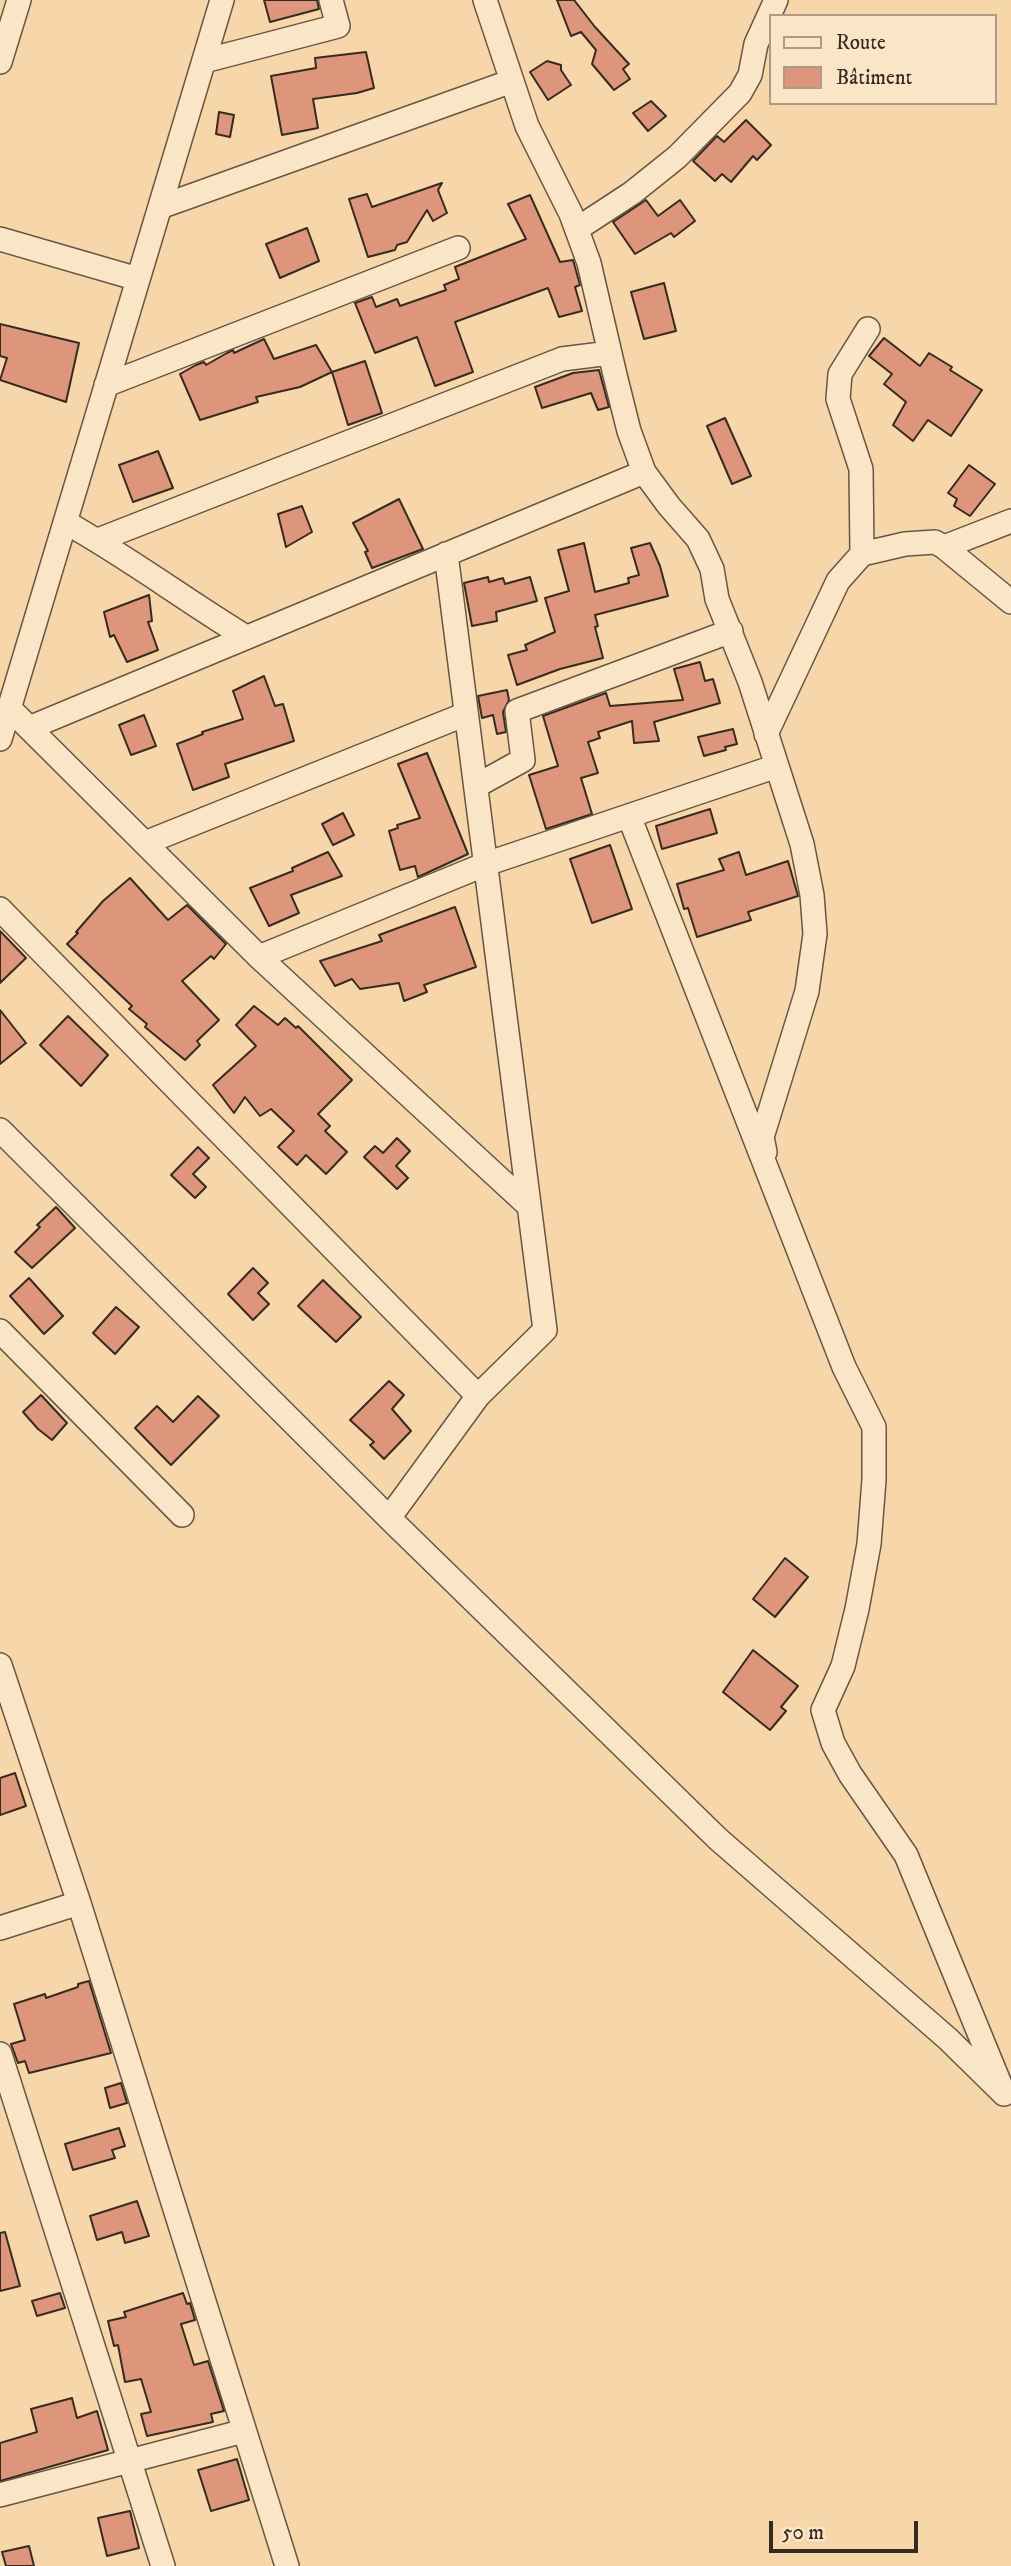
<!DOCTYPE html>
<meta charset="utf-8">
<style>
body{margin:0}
#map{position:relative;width:1011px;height:2566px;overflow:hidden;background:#f7d7a9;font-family:"IM FELL DW Pica",serif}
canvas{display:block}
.legend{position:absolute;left:769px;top:14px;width:228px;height:91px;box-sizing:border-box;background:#fae5c7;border:2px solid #ac9b85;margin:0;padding:9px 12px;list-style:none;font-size:21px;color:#362b21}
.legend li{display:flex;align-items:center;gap:14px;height:35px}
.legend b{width:35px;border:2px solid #ac9b85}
.scale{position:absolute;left:769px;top:2521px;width:149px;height:32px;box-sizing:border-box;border:4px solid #362b21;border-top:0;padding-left:9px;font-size:21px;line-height:24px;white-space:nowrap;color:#362b21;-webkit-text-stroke:5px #fae5c7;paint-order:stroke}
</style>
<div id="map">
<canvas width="1011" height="2566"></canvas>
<ul class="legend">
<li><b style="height:9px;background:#fae5c7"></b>Route</li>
<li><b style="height:19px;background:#dd967c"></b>Bâtiment</li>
</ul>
<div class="scale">50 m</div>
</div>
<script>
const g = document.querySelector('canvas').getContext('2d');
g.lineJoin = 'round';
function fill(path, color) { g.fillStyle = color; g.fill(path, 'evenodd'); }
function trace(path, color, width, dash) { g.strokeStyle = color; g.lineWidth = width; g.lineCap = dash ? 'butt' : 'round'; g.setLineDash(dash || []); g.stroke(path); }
const building = new Path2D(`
 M264,0H317L319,9L270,22Z
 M557,0H574L595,27L629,64L623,69L630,79L614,90L592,64L596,50L581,32L571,36Z
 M366,52L374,88L357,93L313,99L318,128L282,135L271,76L316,68L315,58Z
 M547,61L561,65V70L571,85L548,100L530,72Z
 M651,101L666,116L648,131L633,113Z
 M219,112L234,115L230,137L216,134Z
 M746,120L771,145L757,160L753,156L731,182L722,174L715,181L693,161L717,136L724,142Z
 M442,183L438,190L447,213L433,221L427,210L407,242L397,245L395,250L368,257L349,199L367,194L372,207Z
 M530,195L560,262L573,260L580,285L575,287L582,311L559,317L548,288L455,322L473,372L435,386L417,337L375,353L355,303L372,297L376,307L397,299L400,306L446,290L444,285L459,279L455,267L526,239L508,204Z
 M646,200L658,216L680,200L695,221L674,237L671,233L635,254L613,222Z
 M307,228L319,261L280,278L266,244Z
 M664,283L676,331L644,339L631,292Z
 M0,324L79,343L66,402L0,380L7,358L0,356Z
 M884,338L920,366L929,353L952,367L950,370L982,390L951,436L928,420L913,441L893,425L906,402L884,384L892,374L869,356Z
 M264,339L274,359L316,345L332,372L300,387L256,397L258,402L200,420L180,374L196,365L204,362L206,365L227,353L233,350L234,353Z
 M365,361L382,413L348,425L332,372Z
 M599,370L609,407L598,410L591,393L542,408L535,387L573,373Z
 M725,418L751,476L732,484L707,426Z
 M158,451L173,488L133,502L119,465Z
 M969,465L995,484L970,516L954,506L957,499L948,493Z
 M399,499L423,549L372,568L365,552L368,551L353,523Z
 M302,506L312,532L286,547L278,514Z
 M584,543L595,592L629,583L628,578L639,575L631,548L650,543L660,566L668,596L595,615L598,626L595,627L603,658L560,669L517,685L508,655L527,650L525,645L555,632L545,598L569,591L558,550Z
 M488,577L489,582L503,578L505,584L530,577L537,601L496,612L497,621L472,626L464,583Z
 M149,595L152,621L148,622L158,650L127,662L114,635L110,637L104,612Z
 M700,662L705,681L713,679L720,703L654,722L659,741L634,743L632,721L598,732L600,738L588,742L598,773L581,778L592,814L546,829L529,775L558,766L543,716L606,693L610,706L683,700L674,669Z
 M264,676L275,706L283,704L294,741L225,764L229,777L193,790L177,744L203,734L202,732L243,719L233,691Z
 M507,690L509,700L503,712L506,732L497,734L493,715L482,718L478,696Z
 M144,715L156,746L131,755L119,725Z
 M733,729L737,744L725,747L726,750L704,756L698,737Z
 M427,753L468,854L418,877L415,866L400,870L389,831L398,828L397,825L420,818L398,764Z
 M710,809L717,833L662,849L656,826Z
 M343,813L354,835L333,845L322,824Z
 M610,845L632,909L592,923L570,859Z
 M328,852L342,876L291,895L299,913L269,926L250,888L293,871L292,868Z
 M739,852L746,875L788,861L798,896L748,912L751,920L697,937L688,908L684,909L677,884L724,870L719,859Z
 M130,878L168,920L187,905L226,944L214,959L211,956L182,981L219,1020L197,1041L200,1045L185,1060L145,1027L147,1024L129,1009L132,1006L67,944L78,933L76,932L103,901Z
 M455,907L476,967L424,985L427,992L404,1001L399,983L360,989L352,979L335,986L320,961L382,941L379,935Z
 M0,931L26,958L0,983Z
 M254,1006L278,1025L285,1018L296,1028L298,1026L352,1080L318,1114L330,1126L325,1131L347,1152L326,1174L306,1155L297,1165L278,1147L294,1131L271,1109L260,1116L245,1097L234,1113L213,1085L256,1046L236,1025Z
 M0,1010L26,1043L0,1064Z
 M68,1016L108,1055L81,1086L40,1045Z
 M397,1138L410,1151L396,1166L408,1178L397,1189L364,1157L375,1146L383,1153Z
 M198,1147L209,1158L193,1174L206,1187L195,1198L171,1175Z
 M56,1207L75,1228L32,1268L15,1252L40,1227L37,1225Z
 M253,1268L268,1283L258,1293L269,1304L253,1320L228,1294Z
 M29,1278L63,1316L44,1334L10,1296Z
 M323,1280L361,1317L336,1342L298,1306Z
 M116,1307L139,1327L115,1354L93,1333Z
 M389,1381L404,1395L392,1409L411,1431L384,1459L370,1445L374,1442L350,1420Z
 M41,1395L67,1423L52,1440L38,1429L23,1412Z
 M198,1396L219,1416L171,1465L135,1428L157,1406L173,1422Z
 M785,1558L808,1577L775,1617L753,1599Z
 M753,1650L798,1686L781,1707L786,1711L770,1730L723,1692Z
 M15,1773L26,1806L0,1815V1778Z
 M89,1981L111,2053L29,2073L25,2061L18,2063L11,2044L25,2040L14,2004L45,1994L46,1998L78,1987V1984Z
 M121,2083L127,2103L110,2108L105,2088Z
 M119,2128L125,2146L112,2150L115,2158L73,2170L65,2144Z
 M137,2201L149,2236L125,2243L122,2232L97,2240L90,2216Z
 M5,2232L20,2286L0,2291V2233Z
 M60,2293L65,2308L37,2316L32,2301Z
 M183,2293L187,2304L190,2303L195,2320L181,2324L194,2365L208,2361L224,2411L211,2414L213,2422L147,2436L141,2414L151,2412L141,2379L125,2382L118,2345L114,2346L108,2321L126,2317L124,2312Z
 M72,2398L77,2418L97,2411L108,2450L0,2481V2443L37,2432L31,2409Z
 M237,2459L249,2500L211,2511L198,2470Z
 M130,2511L139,2548L107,2556L98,2518Z
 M29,2546L34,2566H6L2,2552Z`);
fill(building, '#dd967c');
trace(building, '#362b21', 2);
const street = new Path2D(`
 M485,0L527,126L571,214L589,263L615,375L629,431L644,472L669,506L698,539L712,569L717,599L750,682L802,844L812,895L815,934L807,991L762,1137L765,1152
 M204,61L338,26L331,0
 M0,62L19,0
 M160,207L512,81
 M577,229L632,193L677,157L740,93L750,75L756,44L776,0
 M0,239L138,279
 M106,385L458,248
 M65,522C128,557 185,600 246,637
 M98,540L562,359L610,353
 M944,547L1011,521
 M862,554L861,469L838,399L840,374L868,329
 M9,708L259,957L529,1206
 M29,728L644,472
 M766,734L838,581L862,554L905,544L935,542L944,547L1011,602
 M0,739L222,0
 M476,786L523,760L517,711L731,631
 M629,816L844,1367L874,1427V1480L869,1544L857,1609L843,1666L823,1710L833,1743L850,1774L906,1855L1000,2084
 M145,843L466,714
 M0,909L478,1396
 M259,957L486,864L777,766
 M0,1130L389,1518L718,1839L948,2039L1004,2094
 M0,1331L182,1515
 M389,1518L478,1396L545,1330L446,554
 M0,1665L79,1903L287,2566
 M0,1928L79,1903
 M0,2054L163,2566
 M0,2495L244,2431`);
trace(street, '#665643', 26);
trace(street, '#fae5c7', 23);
</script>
